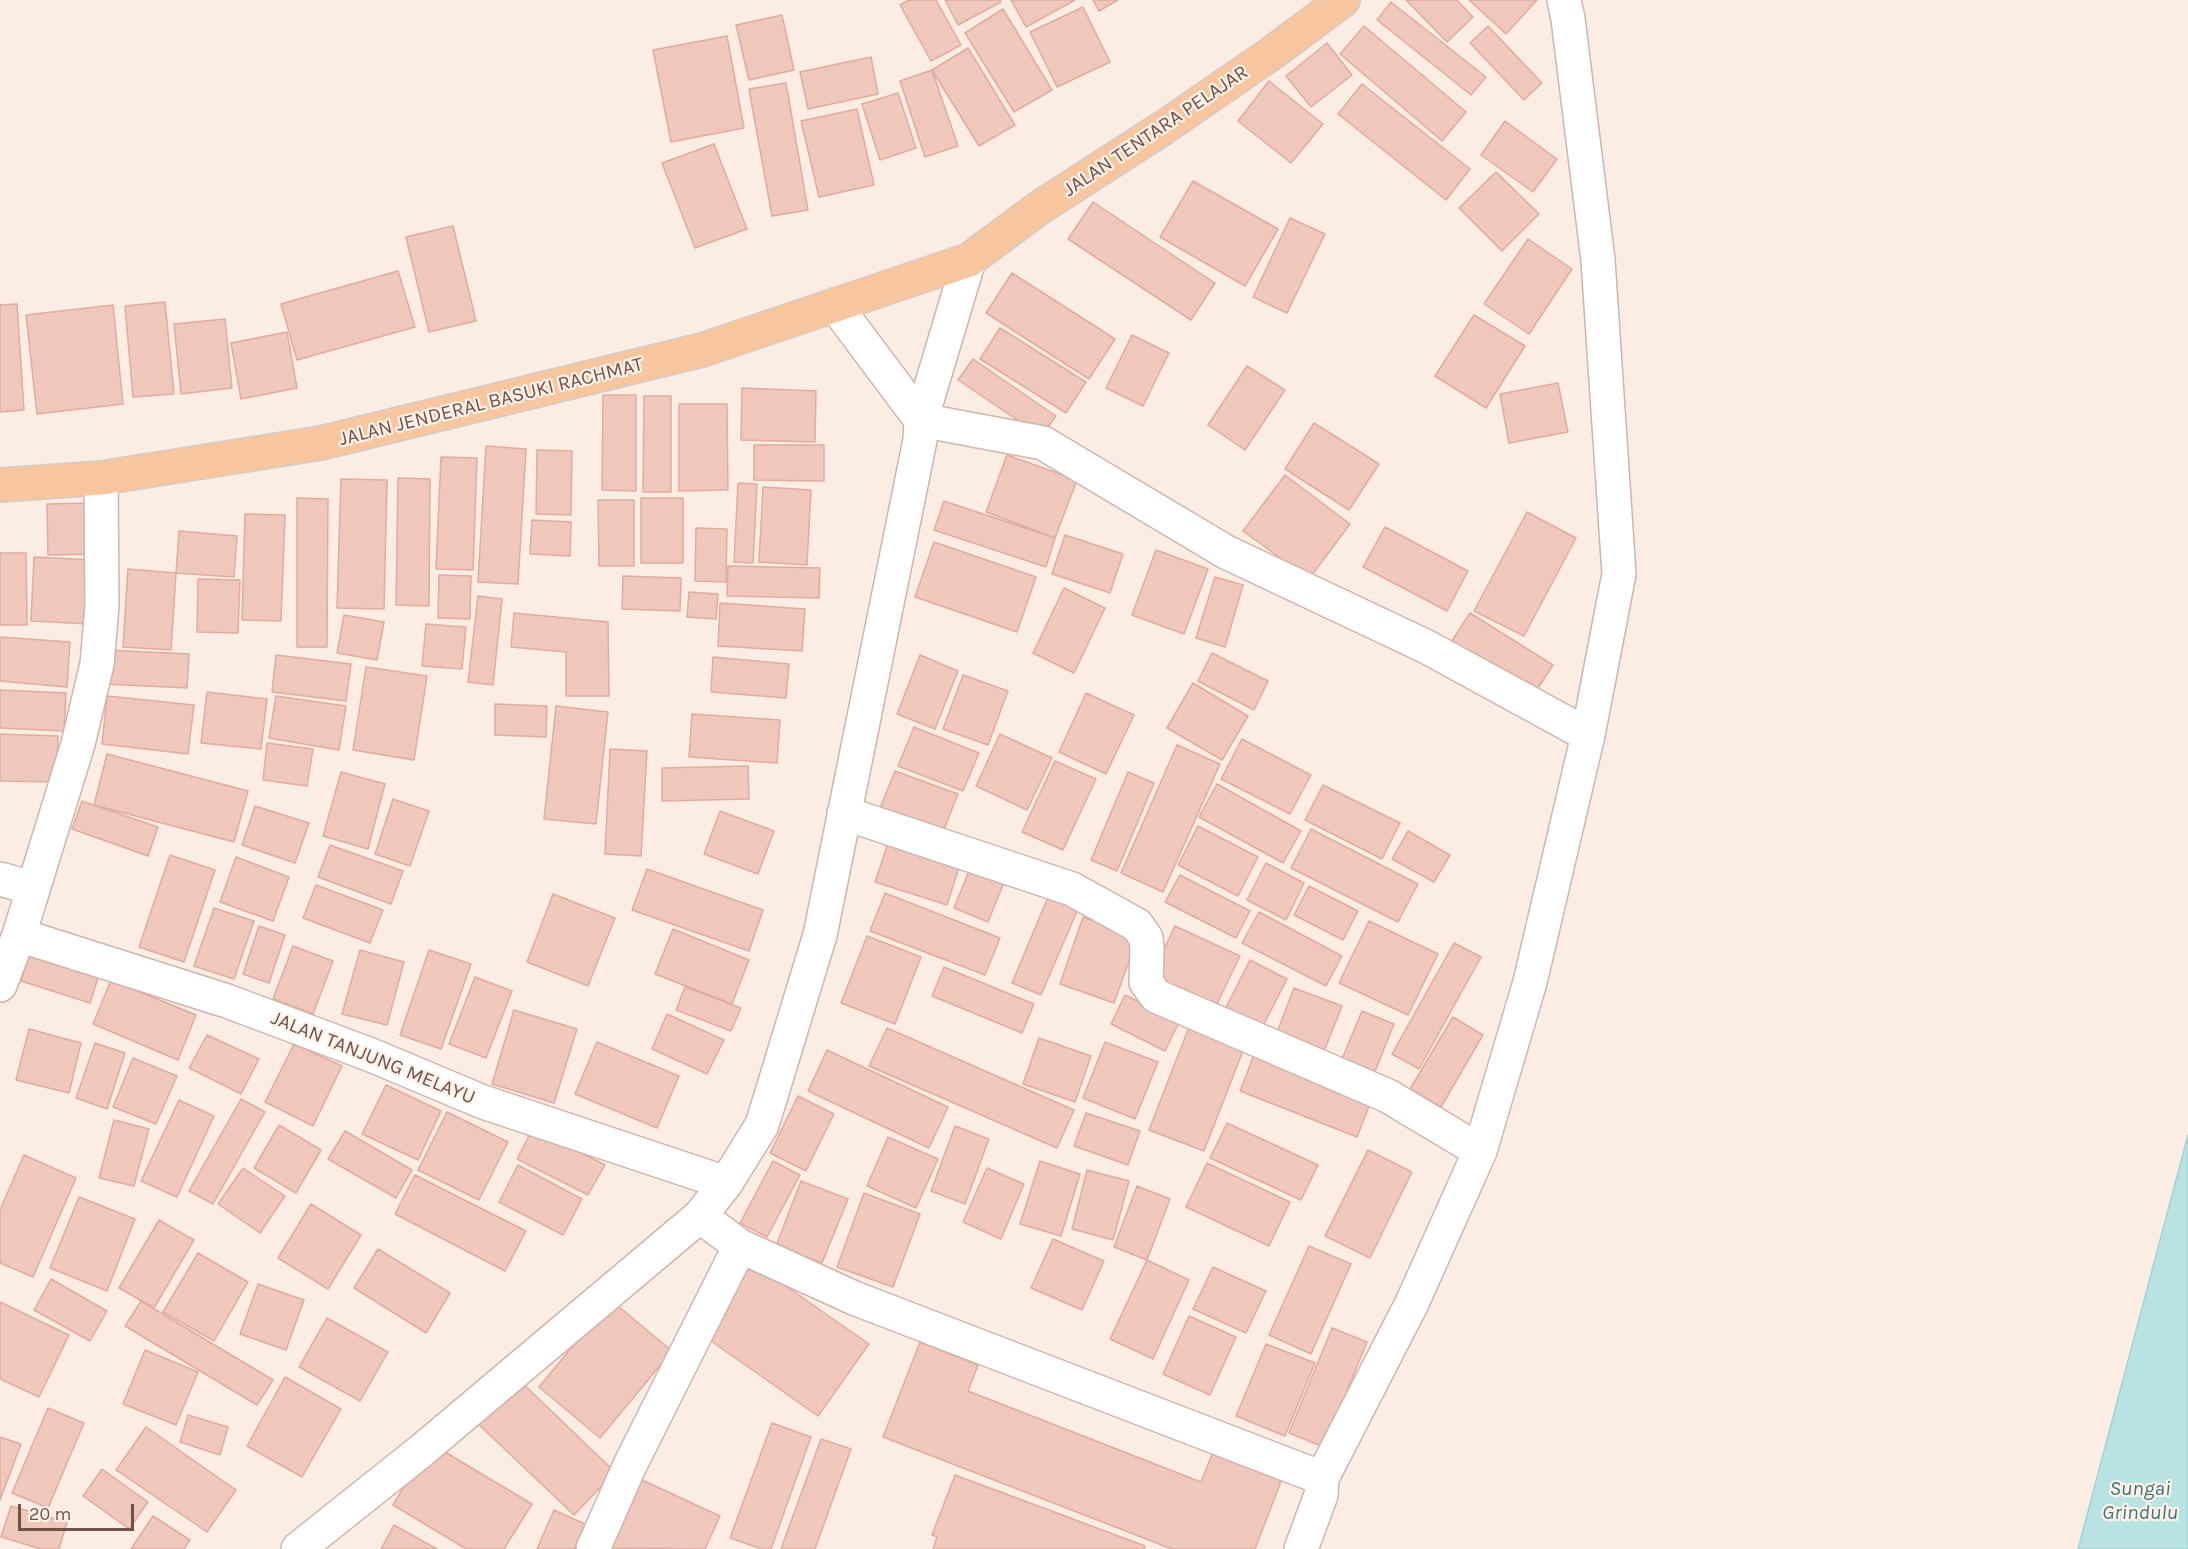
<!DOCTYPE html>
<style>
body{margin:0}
#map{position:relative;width:2188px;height:1549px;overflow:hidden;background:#fbede3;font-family:Karla,sans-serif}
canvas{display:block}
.scale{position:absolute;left:18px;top:1504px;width:116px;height:27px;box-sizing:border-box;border:3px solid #72514a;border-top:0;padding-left:8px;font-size:18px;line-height:21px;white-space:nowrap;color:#72514a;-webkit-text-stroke:4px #fef2e9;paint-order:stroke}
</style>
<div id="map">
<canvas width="2188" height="1549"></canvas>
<div class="scale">20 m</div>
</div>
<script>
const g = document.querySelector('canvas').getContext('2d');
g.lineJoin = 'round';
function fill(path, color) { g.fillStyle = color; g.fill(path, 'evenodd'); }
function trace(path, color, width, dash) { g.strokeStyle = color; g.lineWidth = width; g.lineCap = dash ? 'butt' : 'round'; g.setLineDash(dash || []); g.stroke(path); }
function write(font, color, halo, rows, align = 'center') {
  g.font = font + ' Karla,sans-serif'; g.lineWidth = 4.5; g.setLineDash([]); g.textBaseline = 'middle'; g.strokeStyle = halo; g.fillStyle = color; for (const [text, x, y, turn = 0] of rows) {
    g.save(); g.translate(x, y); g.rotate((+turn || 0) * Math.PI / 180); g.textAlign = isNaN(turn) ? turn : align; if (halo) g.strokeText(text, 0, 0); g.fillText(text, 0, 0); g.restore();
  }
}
const water = new Path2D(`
 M2188,1135V1549H2078Z`);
fill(water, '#b9e3e2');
trace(water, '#9fd5d3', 1.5);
const building = new Path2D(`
 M909,0H936L961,45L931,61L900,5Z
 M945,0H1000L1001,2L958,25Z
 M1011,0H1075L1026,27Z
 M1093,0H1118L1099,11Z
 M1406,0H1457L1473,17L1447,42Z
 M1469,0H1537L1506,34Z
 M1391,2L1486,77L1471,95L1377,20Z
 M1083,7L1110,62L1057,87L1030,32Z
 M1003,9L1052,90L1014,112L965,33Z
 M782,15L794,70L749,80L736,25Z
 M1364,26L1466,112L1442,141L1340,54Z
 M1488,26L1542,83L1524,100L1470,43Z
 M727,36L744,128L671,142L653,50Z
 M1327,43L1352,75L1311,107L1286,76Z
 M968,48L1015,125L979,146L932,70Z
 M871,57L878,94L808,109L800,72Z
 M932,70L958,146L925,157L900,81Z
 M1269,81L1323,124L1291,163L1238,121Z
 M786,83L808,210L772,216L749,89Z
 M1362,84L1470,169L1446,200L1338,114Z
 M898,93L916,148L880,160L862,104Z
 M857,109L874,185L819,197L801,121Z
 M1505,121L1557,159L1533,192L1481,155Z
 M714,144L747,229L695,248L662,163Z
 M1496,172L1539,214L1502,251L1459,208Z
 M1193,181L1278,229L1245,286L1160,237Z
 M1093,202L1215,283L1191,320L1068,239Z
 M1290,218L1325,234L1287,313L1253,297Z
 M453,226L476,321L429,332L406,237Z
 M1528,239L1572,269L1529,334L1484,304Z
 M398,271L415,327L297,360L281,304Z
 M1012,273L1115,339L1089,379L986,313Z
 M165,302L174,394L133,397L125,306Z
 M17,304L24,410L0,412V305Z
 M113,305L123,404L37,414L26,315Z
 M1474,315L1525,346L1486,408L1435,376Z
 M225,319L232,388L181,394L174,324Z
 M1000,328L1086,382L1066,413L980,359Z
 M287,332L297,388L241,399L231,343Z
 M1132,335L1169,353L1143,406L1106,388Z
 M973,359L1056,416L1041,436L958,380Z
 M1247,366L1285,390L1245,450L1208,425Z
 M1558,383L1568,432L1509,443L1500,394Z
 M742,388L816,391L815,442L741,440Z
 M603,395H636V491L602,490Z
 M644,396H671V492H643Z
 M679,404H727L728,490L679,491Z
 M1314,423L1379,464L1349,510L1285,469Z
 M754,445H824V481L754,480Z
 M486,446L526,449L518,584L478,582Z
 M537,450L572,451L571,515L536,514Z
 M1007,455L1077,480L1055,538L986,512Z
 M441,457L477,458L473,570L436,569Z
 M1285,475L1350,524L1309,579L1243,531Z
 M398,478L430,479L429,606L396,605Z
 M341,479L387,480L384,609L337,608Z
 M738,483L757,484L753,563L734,562Z
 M763,487L811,490L807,565L759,562Z
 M297,498L328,499L327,647H297Z
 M641,498H683V563H641Z
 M598,500H634V566H599Z
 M944,501L1055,538L1046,567L934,530Z
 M92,503L94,554L48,555L47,504Z
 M1527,512L1576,538L1524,636L1474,611Z
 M245,514L285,515L281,621L242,620Z
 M532,520L571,522L570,556L530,554Z
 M1385,527L1468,571L1447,611L1363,567Z
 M696,528L727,529L726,582L695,581Z
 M179,531L237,536L234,577L176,573Z
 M1065,535L1123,554L1110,593L1052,574Z
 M934,542L1036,577L1017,632L915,597Z
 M1156,550L1208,569L1184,634L1132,615Z
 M0,553H26L27,625H0Z
 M34,557L93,560L89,624L31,621Z
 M728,566L820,568L819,598L727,596Z
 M128,569L176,573L171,650L123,647Z
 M439,575L471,576L470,619L438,618Z
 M623,576L681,578L680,611L622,609Z
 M1215,577L1243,585L1225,647L1196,638Z
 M198,579L240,580L238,633L197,632Z
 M1064,588L1105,608L1074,673L1033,653Z
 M689,592L718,594L716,619L687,617Z
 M478,596L502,599L493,685L468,682Z
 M720,603L805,609L802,651L718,646Z
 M514,613L608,622L609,696H566V652L511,647Z
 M1470,613L1553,665L1531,699L1448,647Z
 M344,615L384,622L377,660L337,653Z
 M426,624L466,627L462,669L422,666Z
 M0,637L70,642L67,687L0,681Z
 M106,650L189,654L187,688L104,684Z
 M1212,653L1268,681L1254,710L1198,681Z
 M276,655L351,664L346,701L272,692Z
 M920,655L958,671L935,729L897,714Z
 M713,657L789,664L786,698L711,692Z
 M366,667L427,676L414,760L353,750Z
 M963,675L1008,691L988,745L943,729Z
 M1193,683L1248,716L1222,760L1167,728Z
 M0,690L66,693L64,731L0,728Z
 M207,692L267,699L261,749L201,743Z
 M1086,693L1134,715L1106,774L1059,752Z
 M107,696L194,705L188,754L102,744Z
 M276,696L346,706L339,750L269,738Z
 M495,704L547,706L546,737L495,735Z
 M556,706L608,712L596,824L544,819Z
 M692,714L780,720L777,763L689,757Z
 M914,727L979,753L963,791L898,766Z
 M0,734L58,736L57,782L0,781Z
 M1000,734L1052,758L1027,810L976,786Z
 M1242,739L1311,775L1290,814L1221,779Z
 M267,743L313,749L307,786L263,780Z
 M1177,745L1220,764L1163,892L1121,873Z
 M610,749L647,751L641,856L605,854Z
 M107,754L248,791L234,842L94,805Z
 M1055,761L1096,779L1063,850L1022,832Z
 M748,766L749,799L662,801V768Z
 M895,771L958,794L941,837L878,813Z
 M341,772L385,784L368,849L323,836Z
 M1128,772L1154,783L1117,871L1091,860Z
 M1217,784L1301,831L1283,863L1199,817Z
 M1323,785L1400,823L1382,859L1305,820Z
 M393,799L429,811L410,866L375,854Z
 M82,801L158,827L148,856L72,829Z
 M255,806L309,823L295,863L242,845Z
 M720,811L774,831L758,874L704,854Z
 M1198,826L1258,857L1238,896L1178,865Z
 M1311,829L1418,884L1398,922L1291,868Z
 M1408,831L1450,855L1434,882L1392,859Z
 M890,837L961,861L947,905L875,882Z
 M330,845L403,871L391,904L318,877Z
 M170,855L215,870L184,962L139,947Z
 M236,857L289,877L273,921L220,902Z
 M973,861L1007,875L988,922L954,908Z
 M1266,863L1304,883L1286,920L1247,900Z
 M647,869L763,910L749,951L632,910Z
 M1180,875L1250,911L1236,938L1165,902Z
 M316,885L383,910L370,943L303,918Z
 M1309,886L1358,911L1343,940L1294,915Z
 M885,893L1000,938L985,975L870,931Z
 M553,894L615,918L588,986L527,962Z
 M1048,897L1078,909L1041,995L1012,983Z
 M214,908L254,921L234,979L194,966Z
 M1259,912L1342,956L1326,986L1242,943Z
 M1083,917L1138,936L1114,1003L1060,984Z
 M1369,921L1438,954L1408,1015L1339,983Z
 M259,926L285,935L269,983L243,974Z
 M1175,926L1240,956L1215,1008L1151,977Z
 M673,929L749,960L732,1004L655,974Z
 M867,936L921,957L895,1024L841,1003Z
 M1454,943L1481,957L1419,1069L1392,1054Z
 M293,946L333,961L313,1014L273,999Z
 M31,947L101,968L90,1003L21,981Z
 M360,950L404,962L387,1025L342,1014Z
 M429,950L471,964L441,1049L400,1035Z
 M1250,960L1287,979L1259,1034L1222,1015Z
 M944,967L1034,1004L1022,1033L932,996Z
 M475,977L512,991L486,1058L449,1044Z
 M111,980L196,1015L178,1060L93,1024Z
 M685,987L741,1008L731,1031L676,1010Z
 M1294,988L1342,1006L1321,1059L1274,1040Z
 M1125,995L1179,1022L1165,1051L1111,1024Z
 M514,1010L577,1029L554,1103L492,1084Z
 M1362,1011L1394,1024L1372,1079L1339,1066Z
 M667,1014L724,1040L707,1074L652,1049Z
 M1453,1017L1483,1035L1441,1107L1410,1089Z
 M1191,1022L1246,1043L1204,1151L1149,1130Z
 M887,1028L1074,1110L1057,1148L869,1066Z
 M29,1029L81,1043L69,1093L16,1080Z
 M207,1035L259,1059L241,1094L189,1068Z
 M1039,1038L1091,1056L1075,1102L1023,1084Z
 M597,1042L679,1076L657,1128L575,1094Z
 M1105,1042L1158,1062L1135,1119L1083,1098Z
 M95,1043L125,1053L107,1109L76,1098Z
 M294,1044L342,1066L313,1126L265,1102Z
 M1257,1047L1374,1094L1357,1137L1240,1091Z
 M827,1050L948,1107L929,1148L808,1091Z
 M133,1058L177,1076L156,1124L113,1107Z
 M386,1085L441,1111L418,1160L362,1134Z
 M798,1096L834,1114L806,1171L770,1153Z
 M241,1099L265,1112L213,1204L189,1191Z
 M179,1100L214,1116L177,1197L141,1181Z
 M447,1112L508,1142L479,1200L418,1170Z
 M1086,1113L1140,1131L1128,1165L1074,1146Z
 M114,1120L149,1129L134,1186L99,1178Z
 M1227,1123L1318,1165L1301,1200L1210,1158Z
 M279,1125L321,1150L296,1193L254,1168Z
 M955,1126L989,1139L965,1204L931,1191Z
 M533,1128L605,1165L588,1195L517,1159Z
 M345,1131L412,1170L396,1198L328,1159Z
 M888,1137L938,1159L916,1208L867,1186Z
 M1368,1150L1412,1172L1370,1258L1325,1236Z
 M24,1155L76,1178L33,1277L0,1263V1210Z
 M773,1161L800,1175L767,1237L740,1223Z
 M1040,1161L1080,1174L1061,1236L1020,1224Z
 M1207,1163L1290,1202L1269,1246L1186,1207Z
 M518,1165L582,1199L563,1235L499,1202Z
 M243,1168L285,1196L260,1233L218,1204Z
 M987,1168L1024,1184L1001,1239L963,1222Z
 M1087,1170L1129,1181L1113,1240L1072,1229Z
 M415,1175L526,1231L505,1271L395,1214Z
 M801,1181L848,1199L822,1263L776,1246Z
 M1137,1186L1170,1199L1147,1260L1114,1247Z
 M864,1193L920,1214L893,1287L837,1267Z
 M79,1197L135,1219L107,1291L50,1268Z
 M311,1204L361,1235L328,1289L278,1258Z
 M159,1220L194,1240L154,1308L119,1288Z
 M1053,1239L1104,1261L1082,1310L1031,1288Z
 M1309,1246L1351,1264L1311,1354L1269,1335Z
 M378,1249L450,1293L426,1333L354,1288Z
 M198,1253L248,1282L214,1341L163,1312Z
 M1147,1260L1189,1280L1153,1359L1110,1339Z
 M753,1263L869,1344L818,1416L701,1334Z
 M1213,1267L1266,1291L1246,1333L1193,1309Z
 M51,1279L107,1311L90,1341L34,1310Z
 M258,1284L304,1300L286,1350L240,1334Z
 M611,1300L672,1351L600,1438L539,1387Z
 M141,1301L273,1380L257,1405L125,1326Z
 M0,1302L69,1335L39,1397L0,1379Z
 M1189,1316L1236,1337L1210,1395L1163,1374Z
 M327,1318L388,1352L360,1401L299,1367Z
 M1332,1328L1367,1342L1324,1447L1289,1433Z
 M920,1342L978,1365L968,1391L1201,1482L1213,1452L1282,1479L1255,1549H1172L883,1437Z
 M1266,1344L1315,1363L1285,1436L1236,1416Z
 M145,1350L198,1372L176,1425L123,1404Z
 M285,1377L341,1409L302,1477L247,1446Z
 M516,1377L615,1472L574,1515L474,1420Z
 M48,1408L84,1423L48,1508L12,1493Z
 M188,1415L228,1427L220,1455L180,1442Z
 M772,1423L811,1437L771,1549H762L730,1538Z
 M146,1427L236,1490L207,1532L116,1470Z
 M0,1437L21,1444L0,1500Z
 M821,1439L851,1449L815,1549H781Z
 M430,1443L532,1504L504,1549H466L393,1505Z
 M102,1469L148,1502L129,1529L83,1496Z
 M955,1475L1145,1546L1144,1549H933L937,1537L932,1535Z
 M640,1479L720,1516L705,1549L608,1548Z
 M11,1506L67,1522L59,1549H41L1,1537Z
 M554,1510L585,1524L574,1549H537Z
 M153,1516L190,1540L184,1549H131Z
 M394,1525L437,1549H381Z`);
fill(building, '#efc7bc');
trace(building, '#e1ab9d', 1.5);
const street = new Path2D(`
 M921,420L1043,443L1226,552L1427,647L1588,735
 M844,813L1072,889L1137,925L1146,938L1147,949L1146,982L1156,996L1388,1096L1480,1151
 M0,879L33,888
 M19,935L227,1001L371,1055L483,1102L726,1183
 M0,985L19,935L78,744L97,664L102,606L101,478
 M700,1216L740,1246L854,1298L1322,1478L1321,1495L1301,1549
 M1322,1478L1412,1303L1480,1151L1530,982L1588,735L1619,574L1598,260L1568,19L1564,0
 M593,1549L630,1465L740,1246`);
const secondary = new Path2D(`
 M835,305L921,420
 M298,1549L421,1451L700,1216L726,1183L762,1125L820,935L920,440L921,420L969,260`);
const primary = new Path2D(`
 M0,485L101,478L321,443L702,350L969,260L1039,208L1163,128L1272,53L1343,0`);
trace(street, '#ceb5ad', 36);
trace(secondary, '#d0b4aa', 36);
trace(primary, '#d5cbc9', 36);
trace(street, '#fff', 33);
trace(secondary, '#fff', 33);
trace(primary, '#f7c69e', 33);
write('20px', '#72514a', '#fef2e9', [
 ["JALAN TENTARA PELAJAR",1156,131,-34],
 ["JALAN JENDERAL BASUKI RACHMAT",491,402,-14],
 ["JALAN TANJUNG MELAYU",373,1058,22]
]);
write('italic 21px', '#3f7676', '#fef2e9', [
 ["Sungai",2140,1489],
 ["Grindulu",2140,1513]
]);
</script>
